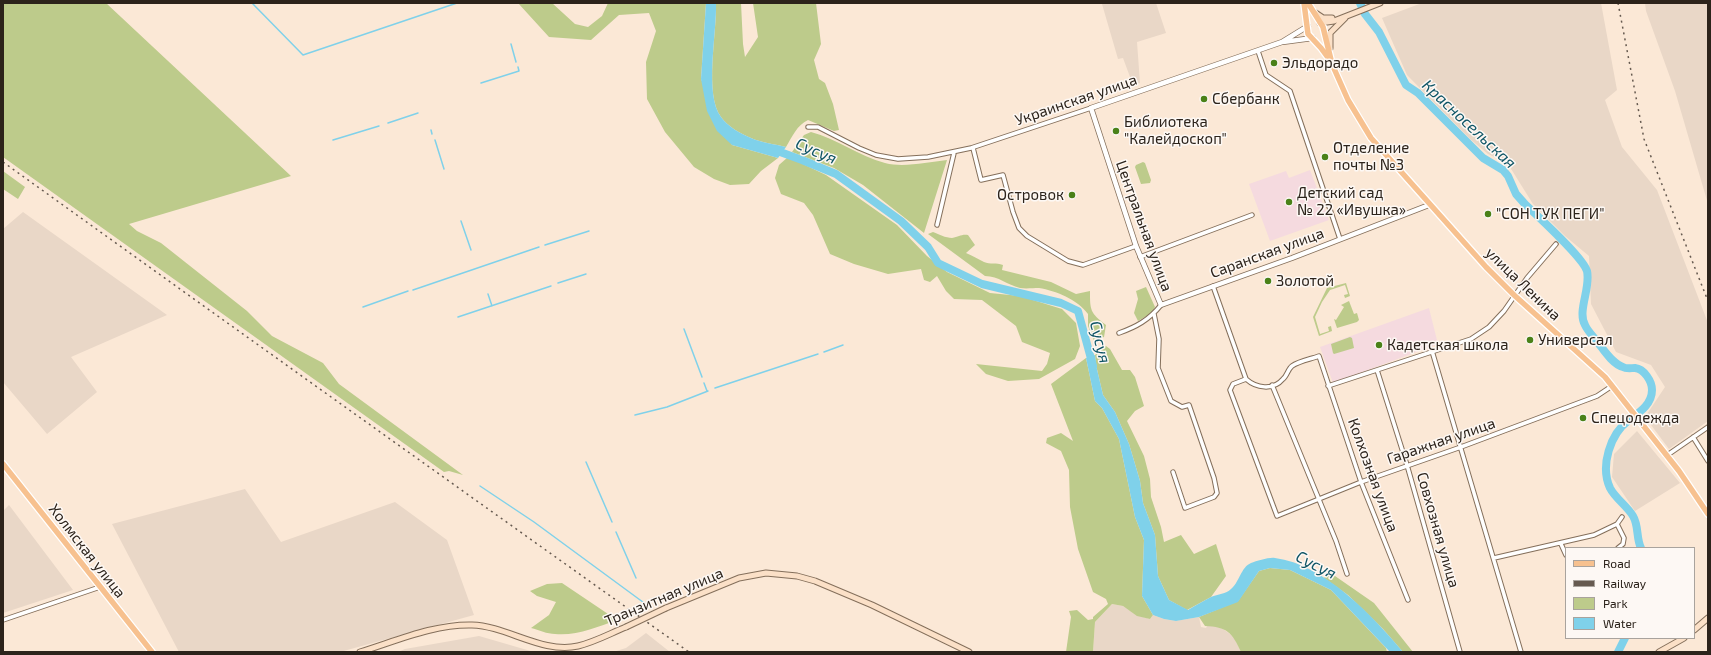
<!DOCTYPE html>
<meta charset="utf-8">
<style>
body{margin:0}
#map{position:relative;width:1711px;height:655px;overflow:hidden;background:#fbe8d6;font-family:"Exo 2",sans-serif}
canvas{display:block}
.frame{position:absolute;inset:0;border:4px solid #2c231b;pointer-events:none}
.legend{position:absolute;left:1565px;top:547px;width:130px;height:92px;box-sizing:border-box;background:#fdf8f4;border:1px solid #a9a39d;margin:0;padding:5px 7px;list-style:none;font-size:12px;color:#2c231b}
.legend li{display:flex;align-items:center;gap:8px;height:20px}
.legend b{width:20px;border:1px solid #a9a39d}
</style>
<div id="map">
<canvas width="1711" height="655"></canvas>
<div class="frame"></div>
<ul class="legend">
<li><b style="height:5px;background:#f7c18f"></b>Road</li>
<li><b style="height:5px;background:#665a50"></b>Railway</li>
<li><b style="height:11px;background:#bdcb8b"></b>Park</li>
<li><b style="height:11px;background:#7fd1ea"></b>Water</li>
</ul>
</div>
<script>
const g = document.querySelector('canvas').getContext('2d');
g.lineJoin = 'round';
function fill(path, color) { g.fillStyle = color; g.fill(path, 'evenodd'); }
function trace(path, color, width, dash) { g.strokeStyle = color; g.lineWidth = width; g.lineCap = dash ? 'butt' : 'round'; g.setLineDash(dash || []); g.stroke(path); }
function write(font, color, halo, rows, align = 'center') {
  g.font = font + ' "Exo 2",sans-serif'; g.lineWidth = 3; g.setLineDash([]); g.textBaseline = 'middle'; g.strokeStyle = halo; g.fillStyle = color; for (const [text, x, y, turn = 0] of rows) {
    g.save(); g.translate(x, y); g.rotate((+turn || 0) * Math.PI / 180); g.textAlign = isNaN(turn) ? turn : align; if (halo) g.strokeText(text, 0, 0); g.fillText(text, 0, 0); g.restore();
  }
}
fill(new Path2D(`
 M1106,3H1156L1166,33L1137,42L1140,83L1133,85L1123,58L1118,59L1102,4Z
 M1422,3H1601L1617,90L1605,100L1622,147L1657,190L1708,323V421L1669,449L1645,417L1665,387L1651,365L1616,352L1591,304L1589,256L1565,236L1533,204L1508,164L1488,154L1470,139L1407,75L1382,18Z
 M1645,3H1708V204L1675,91L1646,11Z
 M23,212L167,315L71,357L97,392L47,434L3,382V229Z
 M1637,431L1680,483L1635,511L1612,477L1614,454Z
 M245,489L281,542L395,502L447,540L474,615L340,652H179L112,524Z
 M9,505L73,590L3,613V511Z
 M1112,604L1123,606L1137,615L1150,619L1153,615L1164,619L1176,621L1199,617L1201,627L1206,628L1208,624L1219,626L1234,637L1241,652H1093L1095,622Z
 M646,633L670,652H613L626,648Z
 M479,636L534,652H398L405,649Z`), '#e9d7c7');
fill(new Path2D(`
 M1310,170L1329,220L1270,241L1249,184L1286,171L1289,178Z
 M1429,308L1438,344L1333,383L1320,347Z`), '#f5dadf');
fill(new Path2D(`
 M3,3H106L291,176L129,224L137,231L161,243L247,311L272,336L323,363L339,384L463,475L449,471L444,472L3,157Z
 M518,3H552L575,24L588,27L602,16L608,3H706L701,79L732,145L778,158L761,171L749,184L730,185L714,179L694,167L665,132L647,99L646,62L656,31L649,13L619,15L591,40L549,37Z
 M716,3H741L743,44L745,57L758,37L753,3H816L821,44L814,60L819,79L825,83L833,104L839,130L834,131L808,120C797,125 792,137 786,147C775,144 762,143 751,138C741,134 727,126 721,117C704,94 717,33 716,3Z
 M811,132C837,139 859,156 885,163C904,168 927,162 947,160L924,233L863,185L834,168L792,152L804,135Z
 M788,157L826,175L897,225L927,256L947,272L990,293L1020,296L1062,309L1076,323L1080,346L1075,359L1039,379L1008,381L986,374L976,364L1042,371L1047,364L1050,353L1022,342L1016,326L982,300L954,299L946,291L937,276L930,282L924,280L921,269L888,274L854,264L830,254L813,215L804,203L781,194L775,178L779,165Z
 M1143,162L1145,163L1151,180L1150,183L1141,184L1135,167L1136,165Z
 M3,171L25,187L18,199L3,189Z
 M933,232C938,234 946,238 952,238C959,237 961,234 968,235L975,245L966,253C973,256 978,259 984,262C990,265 996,262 1003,265L1002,270L1051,282L1076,294L1090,291C1090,310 1090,313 1106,325L1104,337L1094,341L1088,326V314C1077,299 1056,291 1039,288C1033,288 1026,289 1020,288C1007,285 999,276 985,276L928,234Z
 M1346,283L1350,296L1345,298L1344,295L1348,294L1345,285L1330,290L1322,302L1315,317L1320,334L1329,331L1328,327L1331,326L1332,331L1319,336L1313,317L1327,288Z
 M1146,287L1155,307L1152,313L1138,321L1134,313L1138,299L1136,291Z
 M1349,301L1354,314L1357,313L1359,320L1357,322L1337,328L1334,319L1336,320L1344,307L1341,305Z
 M1350,337L1352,338L1354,348L1334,354L1333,353L1331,344Z
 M1106,346L1110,349L1122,370H1130L1135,377L1144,406L1135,411L1127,421L1144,456L1150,479L1151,497L1161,527L1164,542L1181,535L1194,554L1216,544L1226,576L1211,597L1187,610L1169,600L1158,576L1155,535L1143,503L1140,481L1135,464L1129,444L1115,412L1103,395L1096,365L1095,355Z
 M1086,358L1095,401L1102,408L1119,439L1135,517L1144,540L1142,596L1153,615L1150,619L1137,616L1123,606L1112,604L1095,622L1093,652H1066L1071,617L1069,611L1077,610L1088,620L1093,619V617L1108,604L1106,599L1093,592L1078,549L1070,507L1069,470L1061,451L1046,443L1047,438L1061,433L1073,441L1051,384Z
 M1270,568L1290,570L1331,590L1386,648L1387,652H1241C1232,632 1227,627 1205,626L1199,617L1238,601L1259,571Z
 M1326,576H1335L1374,603L1413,652H1403L1383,629L1348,595L1324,578Z
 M562,583L617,620C597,627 577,636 555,634C547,634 539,630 531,628L549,615L556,602L537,596L530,591L547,584Z`), '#bdcb8b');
fill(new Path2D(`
 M706,3H716C717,33 704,94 721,117C727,126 741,134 751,138C762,143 775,144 786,147L778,158L732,145L717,131L707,111L701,79Z
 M1095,355L1096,365L1103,395L1115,412L1129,444L1135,464L1140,481L1143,503L1155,535L1158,576L1169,600L1188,610C1195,606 1203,601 1211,597C1218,594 1226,594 1231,589C1239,583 1241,567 1251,563C1257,561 1269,557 1275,558C1324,564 1373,616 1403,652H1390L1331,590L1290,570L1270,568L1259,571L1238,602L1199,617L1176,621L1164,619L1153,615L1142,596L1144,540L1135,517L1119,439L1102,408L1095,401L1086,358Z`), '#7fd1ea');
trace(new Path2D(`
 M252,3L303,55L457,3
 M511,44L516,62
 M481,83L519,71L518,67
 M388,123L418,113
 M431,130L432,134
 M333,140L379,126
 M435,140L444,169
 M461,221L471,250
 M545,245L589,231
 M558,283L586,274
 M413,290L539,247
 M488,294L492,306
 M363,307L408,291
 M458,317L551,286
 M684,329L702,377
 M824,352L843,345
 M704,383L707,391
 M715,388L818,354
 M635,415L667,407L708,391
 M586,462L612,522
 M480,486L534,522L651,608
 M616,532L636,578`), '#7fd1ea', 1.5);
trace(new Path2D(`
 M1360,3L1365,14L1379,32L1406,85L1418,93L1483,158L1503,170L1508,176L1516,194L1524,203C1537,216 1582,256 1587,271C1591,288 1577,311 1585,325C1588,332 1595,338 1599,344C1605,352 1613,364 1623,367C1626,369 1631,368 1635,368C1644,369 1652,381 1652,390C1652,404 1640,412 1629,420C1610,434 1600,466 1610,488C1615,498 1627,506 1633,516C1639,526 1636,538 1641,548
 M772,149L802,160L836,174L901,221L928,247L938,263L982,284L1061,303L1078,311L1093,366
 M1618,652L1625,638`), '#7fd1ea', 8);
const minor = new Path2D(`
 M1258,51L1266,75L1290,91L1340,239
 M808,127H818L859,148L876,155L898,159L928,157L971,148L1091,108
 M973,148L981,180L1003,175L1013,212L1019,228L1027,236L1068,261L1083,265L1136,246
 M937,225L954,153
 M1140,257L1252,215
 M1213,286L1246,379
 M1154,314L1159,339L1158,368L1171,401L1182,407L1189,405L1214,478L1217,493L1214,497L1185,508L1173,472
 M1119,333C1136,327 1149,320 1161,305
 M1432,351L1521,652
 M1377,370L1407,465L1460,652
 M1272,385L1336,541L1347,574
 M1328,386L1471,339L1489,327L1504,311L1527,278L1556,244
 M1693,437L1708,461
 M1666,456L1708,427
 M1561,544L1566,555
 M1618,548L1623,544L1624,538L1617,524L1622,517
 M1494,558L1594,535L1617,524
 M1408,600L1361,482L1319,356C1311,359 1299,361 1292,366C1288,369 1287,376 1283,379C1273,391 1256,388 1246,379L1233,384L1230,390L1277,516L1361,482L1461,447L1597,396L1612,386
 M3,620L100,587`);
const tertiary = new Path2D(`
 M1308,26L1282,42L1091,108L1136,246L1161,305L1292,258L1429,205
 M1283,42L1313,38`);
const secondary = new Path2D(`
 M1314,12L1323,18H1332
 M1320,23L1334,21L1380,3
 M1330,48V33L1345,18
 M666,608L739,578L766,573L797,576L815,581L872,605L969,652
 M1694,630L1708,618
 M360,652C396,641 434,624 472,625C507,626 542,654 578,646C595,642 611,633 626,627
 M1659,652L1684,638`);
const primary = new Path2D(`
 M1304,3L1308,34L1321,48L1329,59
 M1308,3L1323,27L1332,64L1348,100L1371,138L1486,267L1514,295L1605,377L1679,471L1708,514
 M3,464L152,652`);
trace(minor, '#846f5b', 5.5);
trace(tertiary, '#846f5b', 6);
trace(secondary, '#846f5b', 7);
trace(primary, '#fff', 8);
trace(minor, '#fff', 3.5);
trace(tertiary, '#fff', 4.5);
trace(secondary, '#fbe0c7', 5);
trace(primary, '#f7c18f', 5.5);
trace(new Path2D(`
 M1618,3L1644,139L1708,301
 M3,162C231,326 460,489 689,652`), '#665a50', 1.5, [2, 4]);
const secondaryBridge = new Path2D(`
 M626,627L666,608`);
trace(secondaryBridge, '#846f5b', 7, []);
trace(secondaryBridge, '#fbe0c7', 5);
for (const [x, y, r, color] of [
 [1274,63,4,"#4a8118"],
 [1204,99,4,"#4a8118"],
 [1116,131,4,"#4a8118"],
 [1325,157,4,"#4a8118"],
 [1072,195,4,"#4a8118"],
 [1289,202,4,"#4a8118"],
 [1488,214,4,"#4a8118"],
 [1268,281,4,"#4a8118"],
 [1530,340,4,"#4a8118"],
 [1379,345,4,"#4a8118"],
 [1583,418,4,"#4a8118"]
]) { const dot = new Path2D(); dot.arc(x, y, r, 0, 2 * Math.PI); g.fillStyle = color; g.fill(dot); trace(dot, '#fdf8f4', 1.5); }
write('15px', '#2c231b', '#fdf8f4', [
 ["Эльдорадо",1282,63],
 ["Сбербанк",1212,99],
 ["Библиотека",1124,122],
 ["\"Калейдоскоп\"",1124,139],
 ["Отделение",1333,148],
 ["почты №3",1333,165],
 ["Детский сад",1297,193],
 ["№ 22 «Ивушка»",1297,210],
 ["Островок",1064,195,"right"],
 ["\"СОН ТУК ПЕГИ\"",1496,214],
 ["Золотой",1276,281],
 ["Универсал",1538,340],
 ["Кадетская школа",1387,345],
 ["Спецодежда",1591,418]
], 'left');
write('15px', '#2c231b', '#fdf8f4', [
 ["Украинская улица",1076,100,-19],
 ["Центральная улица",1144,226,70],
 ["Саранская улица",1267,253,-20],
 ["улица Ленина",1523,284,44],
 ["Гаражная улица",1441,441,-19],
 ["Колхозная улица",1373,475,70],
 ["Совхозная улица",1438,530,74],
 ["Холмская улица",87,551,52],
 ["Транзитная улица",664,597,-23]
]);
write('italic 16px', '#0f5566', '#fdf8f4', [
 ["Красносельская",1469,124,43],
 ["Сусуя",816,151,23],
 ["Сусуя",1100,342,76],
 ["Сусуя",1316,565,27]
]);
</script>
